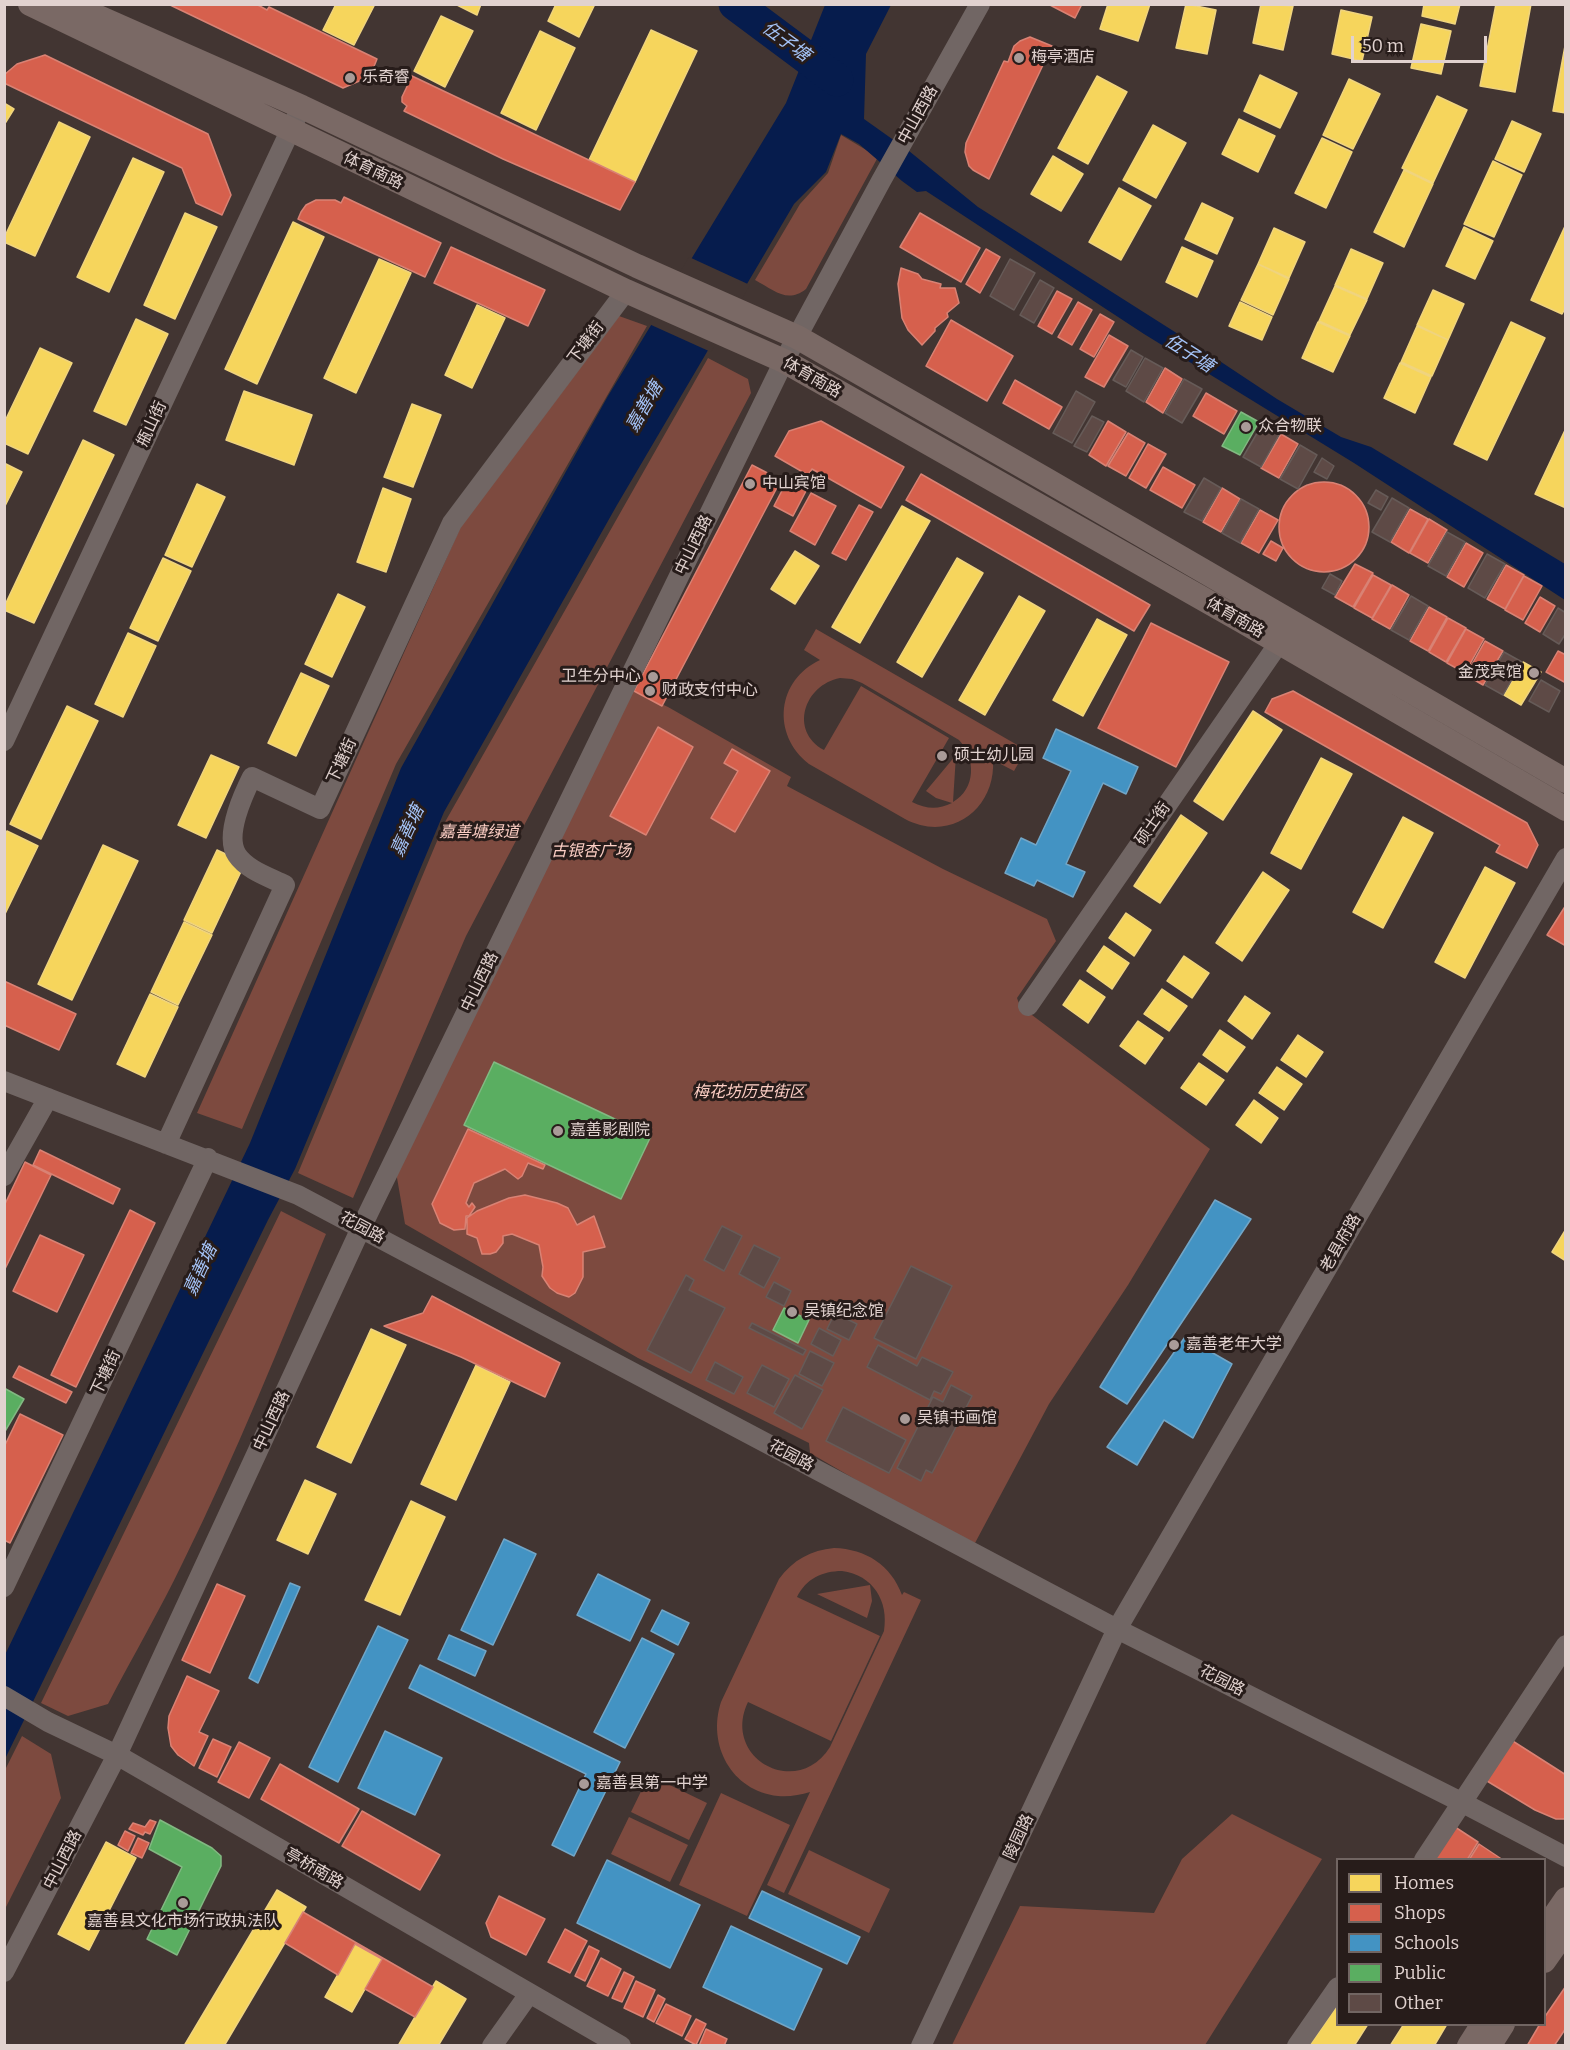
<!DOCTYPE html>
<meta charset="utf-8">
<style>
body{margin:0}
#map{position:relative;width:1570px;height:2050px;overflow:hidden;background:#423532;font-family:Bitter,serif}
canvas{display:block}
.frame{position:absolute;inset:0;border:6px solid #e1d2cf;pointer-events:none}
.legend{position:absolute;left:1336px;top:1858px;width:210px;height:168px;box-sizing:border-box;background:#271c1a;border:2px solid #716562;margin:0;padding:8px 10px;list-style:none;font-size:18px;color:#e1d2cf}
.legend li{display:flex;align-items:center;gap:12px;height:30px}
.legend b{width:30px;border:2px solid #716562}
.scale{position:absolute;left:1351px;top:36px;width:136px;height:27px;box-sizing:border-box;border:3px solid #e1d2cf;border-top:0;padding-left:8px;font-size:18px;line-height:21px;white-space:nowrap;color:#e1d2cf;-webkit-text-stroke:4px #271c1a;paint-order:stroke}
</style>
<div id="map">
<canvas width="1570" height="2050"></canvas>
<div class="frame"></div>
<ul class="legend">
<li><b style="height:16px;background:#f6d55c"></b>Homes</li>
<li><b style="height:16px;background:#d6604d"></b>Shops</li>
<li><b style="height:16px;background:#4393c3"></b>Schools</li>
<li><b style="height:16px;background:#5aae61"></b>Public</li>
<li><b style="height:16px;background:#5e4a46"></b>Other</li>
</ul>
<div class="scale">50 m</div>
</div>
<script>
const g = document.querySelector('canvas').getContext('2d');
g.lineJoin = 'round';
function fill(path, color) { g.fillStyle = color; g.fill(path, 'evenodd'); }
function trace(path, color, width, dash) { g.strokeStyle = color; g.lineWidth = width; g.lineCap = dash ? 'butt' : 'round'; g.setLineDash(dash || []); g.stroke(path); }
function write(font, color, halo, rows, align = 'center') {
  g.font = font + ' Bitter,"Noto Sans SC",serif'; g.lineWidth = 6; g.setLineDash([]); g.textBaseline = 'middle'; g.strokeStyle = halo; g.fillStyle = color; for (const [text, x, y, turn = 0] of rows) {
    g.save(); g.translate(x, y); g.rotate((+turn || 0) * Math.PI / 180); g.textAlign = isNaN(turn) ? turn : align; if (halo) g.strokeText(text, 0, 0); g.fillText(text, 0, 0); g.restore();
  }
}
fill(new Path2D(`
 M841,135L878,157L806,289C787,304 774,290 755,280L800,204L828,173Z
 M619,316L647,326L396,764L242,1129L197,1113L461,526Z
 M708,358L748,379L751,393L466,936L353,1198L298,1173L445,822Z
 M816,629L1026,750L1014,771L993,760C996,809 950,843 905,819L809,764C771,734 777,680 820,660L804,650ZM840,678L852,679L862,683L959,740C976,758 976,789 953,802L956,755L926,791L936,798L952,803C938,810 926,809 912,802L949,738L861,686L824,750C789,731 804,685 840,678Z
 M629,689L668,707L791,777L787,786L943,869L1047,919L1056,941L1017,998L1020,1006L1210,1149L1128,1285L1049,1404L975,1543L913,1513L810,1453L809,1443L638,1358L405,1224L396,1172Z
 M281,1211L326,1234C280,1344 236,1455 183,1562C160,1610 133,1656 108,1704L68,1716L41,1703Z
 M834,1548C866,1549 891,1565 902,1595L904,1592L921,1600L784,1893L767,1885L810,1792C800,1795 789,1797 778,1796C731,1791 707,1744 721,1702L779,1579C793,1560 811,1550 834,1548ZM842,1571C873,1575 889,1601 884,1631L830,1747C797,1800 721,1758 748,1702L831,1741L880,1636L797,1597C806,1579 822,1571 842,1571Z
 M870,1585L872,1601L867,1618L817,1594Z
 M22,1736L51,1754L61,1798L5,1909V1770Z
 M649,1775L707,1803L689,1840L631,1812Z
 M721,1793L790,1825L747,1916L679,1885Z
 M1232,1814L1322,1859L1205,2045H952L1020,1906L1154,1913L1182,1859Z
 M629,1817L688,1845L670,1882L611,1854Z
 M809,1850L890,1889L869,1933L788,1894Z`), '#7d4a3f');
fill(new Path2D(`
 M825,5H891L866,54L864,119L909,151L978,207L1197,346L1277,399L1341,437L1371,447L1565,564V600L1354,463L1144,334L926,191L917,192L902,181L859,144L841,134L826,172L794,204L617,505L444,812L295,1169L268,1220L5,1759L4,1657L250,1143L401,768L608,396L786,103Z`), '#061c4d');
fill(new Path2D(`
 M689,257L750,285L711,352L649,324Z`), '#423532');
const homes = new Path2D(`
 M336,4H375L354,45L323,30Z
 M455,4H481L477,15Z
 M556,4H595L579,37L548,21Z
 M1108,4H1150L1138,41L1100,29Z
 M1186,4L1216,10L1207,54L1176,48Z
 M1261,4L1293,6L1283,50L1253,43Z
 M1424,4H1460L1455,24L1422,16Z
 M1496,4H1531L1515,92L1480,86Z
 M1341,10L1372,17L1362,61L1332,54Z
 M441,16L473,31L445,87L414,71Z
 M1421,24L1451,31L1441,74L1411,68Z
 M651,30L697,51L635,182L589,160Z
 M540,31L575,48L536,130L501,113Z
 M1565,46H1566V113L1553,111Z
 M1260,75L1297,93L1280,128L1244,111Z
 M1097,76L1127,92L1088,164L1058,148Z
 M1349,79L1380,94L1353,149L1323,135Z
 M1437,96L1467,110L1433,183L1402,168Z
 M4,103L14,109L4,125Z
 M1239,119L1275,136L1258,172L1222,154Z
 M1512,121L1541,134L1524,172L1495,159Z
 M59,122L90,137L35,256L4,242V238Z
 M1153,125L1186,143L1156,198L1123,180Z
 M1322,138L1352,152L1326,208L1295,193Z
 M1053,156L1083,174L1061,211L1031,194Z
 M133,158L164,172L109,292L77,277Z
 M1493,161L1522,175L1494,237L1464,224Z
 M1404,170L1433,184L1404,247L1374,232Z
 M1119,188L1151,206L1121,260L1089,242Z
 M1202,203L1233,218L1217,254L1185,239Z
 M185,213L217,227L175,319L144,305Z
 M293,222L324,237L257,384L225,369Z
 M1566,224V307L1562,314L1531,300Z
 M1464,227L1493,241L1475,279L1446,266Z
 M1274,228L1305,242L1289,278L1258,264Z
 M1182,247L1213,261L1197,297L1166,282Z
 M1351,249L1383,263L1367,299L1335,285Z
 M379,259L411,273L356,393L324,378Z
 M1258,264L1289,279L1273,315L1241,300Z
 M1335,286L1367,300L1350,335L1319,321Z
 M1433,290L1464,304L1448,340L1417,325Z
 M1240,302L1272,317L1262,340L1229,326Z
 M477,305L505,318L472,388L445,375Z
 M136,319L168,334L126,425L94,411Z
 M1318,322L1350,336L1333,372L1302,358Z
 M1511,322L1545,338L1487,460L1454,444Z
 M1417,326L1448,340L1432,376L1401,362Z
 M40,348L72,363L28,454L4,443V423Z
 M1400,363L1431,377L1415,413L1384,398Z
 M244,391L312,415L294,465L226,440Z
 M412,404L441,415L413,487L384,477Z
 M1566,428V508L1535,494Z
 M83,440L114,455L34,623L4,610V607Z
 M4,463L22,472L4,508Z
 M197,484L225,497L192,567L165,555Z
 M383,488L411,499L386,572L357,562Z
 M902,506L930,521L860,643L832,627Z
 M795,551L819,566L795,604L771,589Z
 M163,558L191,571L158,641L130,628Z
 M957,558L983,573L922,677L897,662Z
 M338,594L365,607L332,677L305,664Z
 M1019,596L1045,611L985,715L959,700Z
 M1097,619L1127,635L1083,716L1053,700Z
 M128,633L156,646L123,717L95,704Z
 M1523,662L1541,672L1521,705L1504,695Z
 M301,673L329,686L296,756L268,743Z
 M67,706L98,721L41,839L10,824Z
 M1253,711L1282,730L1223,820L1194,801Z
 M211,755L239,767L206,838L178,825Z
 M1321,758L1352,774L1301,869L1271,853Z
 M1181,815L1207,833L1160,903L1134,886Z
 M1403,817L1433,833L1383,928L1353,912Z
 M7,831L38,846L4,916V836Z
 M103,845L138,861L72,1000L38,984Z
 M217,850L245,863L212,933L184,920Z
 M1485,867L1515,883L1465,978L1435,962Z
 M1263,872L1289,890L1242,961L1216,943Z
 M1126,913L1151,930L1134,956L1109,938Z
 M184,922L212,935L178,1005L151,992Z
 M1104,946L1129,963L1112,989L1087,971Z
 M1184,956L1209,973L1192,998L1167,981Z
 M1080,980L1105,997L1088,1023L1063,1005Z
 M1162,989L1187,1006L1169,1031L1144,1014Z
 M150,994L178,1007L145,1077L117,1064Z
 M1245,996L1270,1013L1252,1039L1228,1021Z
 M1138,1021L1163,1038L1145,1064L1120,1046Z
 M1220,1030L1245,1047L1227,1072L1203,1055Z
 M1298,1035L1323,1052L1306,1077L1281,1060Z
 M1199,1063L1224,1080L1206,1105L1181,1088Z
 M1277,1067L1302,1084L1284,1110L1259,1093Z
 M1254,1100L1278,1118L1261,1143L1236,1125Z
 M1566,1229V1261L1552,1252Z
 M371,1329L406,1345L351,1463L317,1447Z
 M476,1365L510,1382L456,1500L421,1484Z
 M305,1480L336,1494L308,1554L277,1540Z
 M411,1501L445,1517L400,1615L365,1600Z
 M106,1842L136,1858L89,1950L58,1934Z
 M277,1890L306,1907L224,2046H184Z
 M355,1944L382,1959L352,2012L325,1997Z
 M436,1981L466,1999L438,2046H398Z
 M1338,2004V2024H1368L1354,2046H1309Z
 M1404,2024H1447L1434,2046H1390Z`);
fill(homes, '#f6d55c');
trace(homes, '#f0d47e', 1.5);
const shops = new Path2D(`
 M168,4H256L267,10L269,7L377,59L373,69L364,79L343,88Z
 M1048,4H1082L1075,18Z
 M1030,37L1052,46L989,179L973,170L969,166L965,152L966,143L1004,61L1008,62L1014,46L1020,41Z
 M45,55L208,134L231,195L222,215L196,203L182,168L4,83V75L17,64Z
 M412,76L635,182L620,210L503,159L404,111L407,106L402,102V97Z
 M344,197L441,243L425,277L298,219L301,212L306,205L316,200H335L341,203Z
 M920,213L980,248L961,282L900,247Z
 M451,247L545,290L528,326L434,283Z
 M986,249L1000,257L980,293L966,284Z
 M901,268L918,274L922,279L941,284L940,288H955L959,303L947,313L948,317L935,328V331L922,345L908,330L902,318L898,284Z
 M1057,291L1072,299L1052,334L1038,326Z
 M1078,302L1092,310L1072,345L1058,337Z
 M1100,314L1114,322L1094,357L1080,349Z
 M951,320L1013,356L987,401L926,366Z
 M1109,335L1128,346L1104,387L1085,377Z
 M1165,368L1182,379L1163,413L1146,402Z
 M1015,380L1062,407L1049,429L1003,403Z
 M1206,393L1237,411L1224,434L1193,416Z
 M821,421L904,467L881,508L812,469L808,475L775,456L789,431Z
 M1108,421L1126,432L1106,466L1089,455Z
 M1128,433L1145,443L1126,476L1108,466Z
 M1281,434L1298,444L1279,478L1261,468Z
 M1148,444L1166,454L1146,488L1129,478Z
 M752,465L781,480L662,706L634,691Z
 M1163,467L1195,485L1182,508L1150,490Z
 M921,474L1150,605L1134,631L906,500Z
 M787,481L806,491L793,516L774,506Z
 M1279 527a45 45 0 1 1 90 0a45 45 0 1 1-90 0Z
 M1222,488L1240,499L1221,532L1203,522Z
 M811,493L836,506L815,545L790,531Z
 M859,505L873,512L846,560L832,553Z
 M1410,509L1428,519L1409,553L1391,542Z
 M1260,510L1278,520L1259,553L1241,543Z
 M1429,519L1447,530L1428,563L1410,553Z
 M1271,541L1283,548L1276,561L1263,554Z
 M1466,543L1483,553L1464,587L1447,577Z
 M1355,564L1373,573L1353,607L1335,597Z
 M1506,565L1524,575L1505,609L1487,599Z
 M1373,575L1391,585L1372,618L1354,608Z
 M1524,576L1542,586L1523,620L1505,610Z
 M1392,585L1409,595L1390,629L1372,619Z
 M1540,597L1555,606L1540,632L1525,623Z
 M1429,607L1447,617L1428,651L1410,641Z
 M1448,618L1466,628L1446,662L1429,652Z
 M1151,623L1229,662L1176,767L1098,728Z
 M1466,629L1484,639L1465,673L1447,663Z
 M1485,641L1503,651L1483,685L1466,675Z
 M1558,651L1566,655V683L1546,672Z
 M1293,691L1527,823L1538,845L1527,868L1496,852L1500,845L1265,712L1272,699Z
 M658,727L693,747L646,835L610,816Z
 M732,749L770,771L735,832L711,818L738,771L724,763Z
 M1566,905V946L1547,935Z
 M4,981L76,1014L59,1050L4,1025Z
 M468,1129L545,1165L543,1169L528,1163L522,1176L518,1179L505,1169L474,1183L466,1203L469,1207L472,1203L475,1207L469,1216H466L465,1229L454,1230L440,1223L432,1204Z
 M40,1150L120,1189L113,1204L33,1165Z
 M25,1162L51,1175L4,1271V1206Z
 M525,1195L557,1203L568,1208L577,1225L594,1216L605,1247L583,1252V1277L575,1293L569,1297L557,1293L550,1288L542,1276L543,1267L539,1245L512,1234L503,1236V1243L496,1252L490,1254H482L477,1238L467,1234V1218L477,1211L509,1198Z
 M130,1210L155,1223L76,1387L51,1375Z
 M40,1235L84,1255L57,1312L13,1291Z
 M432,1296L560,1363L545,1397L461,1357L384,1326L423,1313Z
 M19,1366L72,1392L66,1403L13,1377Z
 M20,1414L63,1435L10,1543L4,1540V1447Z
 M217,1584L245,1596L210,1673L182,1660Z
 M187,1676L219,1691L199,1732L208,1736L194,1766L178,1755L171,1746L168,1728L169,1716Z
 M1508,1738L1566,1775V1819H1556L1535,1810L1482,1778Z
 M213,1739L231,1747L217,1777L199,1768Z
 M239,1742L270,1758L249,1798L218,1782Z
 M280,1764L359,1809L339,1843L261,1799Z
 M362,1811L440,1855L420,1890L342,1846Z
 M150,1820L156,1822L150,1834L145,1832L143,1835L129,1829L133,1823L145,1827Z
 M1452,1825L1478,1842L1467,1860L1430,1859Z
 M125,1831L135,1836L128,1851L118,1845Z
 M138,1838L149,1843L142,1858L131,1853Z
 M1479,1844L1503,1860H1469Z
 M499,1896L545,1919L526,1955L491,1937L486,1923Z
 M303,1912L433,1987L415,2017L365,1989L382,1959L355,1944L338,1975L285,1943Z
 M565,1929L587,1941L570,1973L548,1962Z
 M589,1946L599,1951L585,1981L575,1976Z
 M601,1958L621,1969L608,1996L587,1986Z
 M624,1972L634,1977L622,2002L612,1998Z
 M636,1981L655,1990L643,2017L624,2008Z
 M1566,1986V2028L1554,2046H1527L1540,2024H1544V2018Z
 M658,1995L665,1999L654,2022L647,2018Z
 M666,2004L691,2016L682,2036L656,2023Z
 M696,2019L706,2024L696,2045L685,2039Z
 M706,2029L727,2039L724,2046H699Z`);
fill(shops, '#d6604d');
trace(shops, '#d98274', 1.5);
const schools = new Path2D(`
 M1056,729L1138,767L1126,794L1103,783L1066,864L1085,872L1073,897L1037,880L1034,886L1005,873L1021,838L1036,845L1071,771L1043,758Z
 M1215,1200L1251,1219L1127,1404L1100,1387Z
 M1185,1337L1232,1364L1193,1438L1164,1420L1137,1465L1107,1447Z
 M504,1539L536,1554L493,1645L461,1630Z
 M598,1574L650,1600L630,1641L577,1615Z
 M290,1583L300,1587L258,1683L249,1678Z
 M662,1610L689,1623L678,1645L651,1631Z
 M378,1626L408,1640L338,1782L309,1767Z
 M449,1635L486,1651L475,1676L438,1659Z
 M642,1638L674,1654L625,1748L594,1732Z
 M420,1665L620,1762L574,1856L552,1845L586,1774L409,1688Z
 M385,1731L442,1758L415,1815L358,1788Z
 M607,1860L700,1905L670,1968L577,1923Z
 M762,1891L860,1937L847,1964L749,1918Z
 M731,1926L822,1969L794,2030L703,1987Z`);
fill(schools, '#4393c3');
trace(schools, '#72a6c7', 1.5);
const public = new Path2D(`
 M1241,412L1259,422L1240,455L1222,446Z
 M494,1062L651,1136L621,1199L464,1125Z
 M784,1308L809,1320L798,1343L773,1330Z
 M4,1388L24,1399L4,1433Z
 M160,1820L212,1848L221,1856V1866L177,1955L147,1939L182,1867L149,1849Z`);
fill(public, '#5aae61');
trace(public, '#82b982', 1.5);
trace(new Path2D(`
 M735,4L837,80`), '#061c4d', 33);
const building = new Path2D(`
 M1010,259L1035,273L1014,310L990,296Z
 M1040,280L1054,288L1034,323L1020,315Z
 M1131,350L1143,357L1126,387L1113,380Z
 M1145,358L1163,368L1144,402L1126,391Z
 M1184,379L1202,389L1182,423L1165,413Z
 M1076,391L1095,402L1072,443L1053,433Z
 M1092,416L1104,422L1087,452L1074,446Z
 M1263,423L1280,433L1261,467L1243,457Z
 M1300,445L1317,455L1298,489L1280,479Z
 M1322,458L1334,466L1327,479L1314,472Z
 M1204,478L1221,488L1202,521L1184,512Z
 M1376,490L1388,497L1381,510L1368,503Z
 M1392,498L1409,508L1390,542L1372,532Z
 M1241,499L1259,509L1240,543L1222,533Z
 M1447,532L1465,542L1446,576L1428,566Z
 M1487,554L1505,564L1485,598L1468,588Z
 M1330,574L1342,581L1335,595L1322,588Z
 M1411,596L1428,606L1409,640L1391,630Z
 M1558,608L1566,613V633L1559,644L1543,634Z
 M1504,652L1522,662L1503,695L1485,685Z
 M1541,680L1560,691L1549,712L1529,701Z
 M722,1226L742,1236L724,1271L704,1260Z
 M754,1245L780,1258L764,1288L739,1274Z
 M911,1266L952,1286L916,1359L874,1338Z
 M686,1275L694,1280L689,1290L725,1308L691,1373L647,1350Z
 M774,1282L791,1291L784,1306L766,1297Z
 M835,1313L857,1324L849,1340L827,1329Z
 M752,1323L806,1350L803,1355L749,1328Z
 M819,1328L841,1340L833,1356L811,1344Z
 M878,1345L917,1366L922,1357L953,1372L941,1394L934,1391L930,1400L867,1367Z
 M810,1351L834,1363L822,1386L799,1374Z
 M715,1362L743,1377L734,1394L706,1380Z
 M762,1365L789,1379L774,1407L747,1393Z
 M795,1375L823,1390L802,1429L774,1413Z
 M951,1385L972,1396L932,1473L926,1470L921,1481L897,1468L933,1397L943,1402Z
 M843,1407L906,1440L889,1473L826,1441Z`);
fill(building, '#5e4a46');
trace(building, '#665b58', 1.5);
trace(new Path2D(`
 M4,741L297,116
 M1028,1006L1279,643
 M4,1081L298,1195L1117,1629L1463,1803L1566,1857
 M166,1144L285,885C269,877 247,870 237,855C224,836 243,795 252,777L320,809L452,523L626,291
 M4,1176L48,1098
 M4,1587L208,1158
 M4,1696L48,1722L117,1755L621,2046
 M1424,1860L1566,1645
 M4,1972L117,1755L361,1228L784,361L881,181L980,4
 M492,2046L529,1994
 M921,2046L1117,1629L1566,858
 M1297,2046L1338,1987`), '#716664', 20);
trace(new Path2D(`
 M30,4L626,291L784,361L1242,621L1566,809
 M69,4L302,107L637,266L797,337L1045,479L1566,781
 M1544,1931L1566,1899
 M1544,1961L1566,1930
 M1469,2046L1483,2024
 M1489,2046L1503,2024`), '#7a6965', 24);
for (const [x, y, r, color] of [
 [1019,58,6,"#a99b98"],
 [350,78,6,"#a99b98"],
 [1246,427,6,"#a99b98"],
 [750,484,6,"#a99b98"],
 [1534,673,6,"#a99b98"],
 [653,677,6,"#a99b98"],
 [650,691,6,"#a99b98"],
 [942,756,6,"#a99b98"],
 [558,1131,6,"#a99b98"],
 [792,1312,6,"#a99b98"],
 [1174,1345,6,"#a99b98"],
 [905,1419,6,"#a99b98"],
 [584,1784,6,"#a99b98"],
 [183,1903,6,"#a99b98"]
]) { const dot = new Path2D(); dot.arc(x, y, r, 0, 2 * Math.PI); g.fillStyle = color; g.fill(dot); trace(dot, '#271c1a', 2); }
write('16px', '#e1d2cf', '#271c1a', [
 ["梅亭酒店",1031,58],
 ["乐奇睿",362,78],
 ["众合物联",1258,427],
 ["中山宾馆",762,484],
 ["金茂宾馆",1522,673,"right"],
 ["卫生分中心",641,677,"right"],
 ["财政支付中心",662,691],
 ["硕士幼儿园",954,756],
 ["嘉善影剧院",570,1131],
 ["吴镇纪念馆",804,1312],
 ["嘉善老年大学",1186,1345],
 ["吴镇书画馆",917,1419],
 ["嘉善县第一中学",596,1784],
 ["嘉善县文化市场行政执法队",183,1922,"center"]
], 'left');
write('16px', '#e1d2cf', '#271c1a', [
 ["中山西路",918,115,-61],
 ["体育南路",373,171,26],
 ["下塘街",586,343,-53],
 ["体育南路",812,378,30],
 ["甁山街",152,424,-65],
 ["中山西路",694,545,-64],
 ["体育南路",1235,618,30],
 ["下塘街",342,761,-65],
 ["硕士街",1153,824,-55],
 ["中山西路",480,982,-64],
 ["花园路",362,1228,28],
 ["老县府路",1341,1243,-60],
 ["下塘街",106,1373,-65],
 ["中山西路",272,1421,-65],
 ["花园路",791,1456,28],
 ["花园路",1222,1681,27],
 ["陵园路",1019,1837,-65],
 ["中山西路",63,1860,-63],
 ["亭桥南路",314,1869,30]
]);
write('italic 16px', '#fccec4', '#271c1a', [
 ["嘉善塘绿道",479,833],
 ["古银杏广场",591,852],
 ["梅花坊历史街区",749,1093]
]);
write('italic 18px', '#a4c3f7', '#271c1a', [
 ["伍子塘",786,42,36],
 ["伍子塘",1189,354,33],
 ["嘉善塘",645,407,-60],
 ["嘉善塘",408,831,-65],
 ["嘉善塘",201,1270,-65]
]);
</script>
